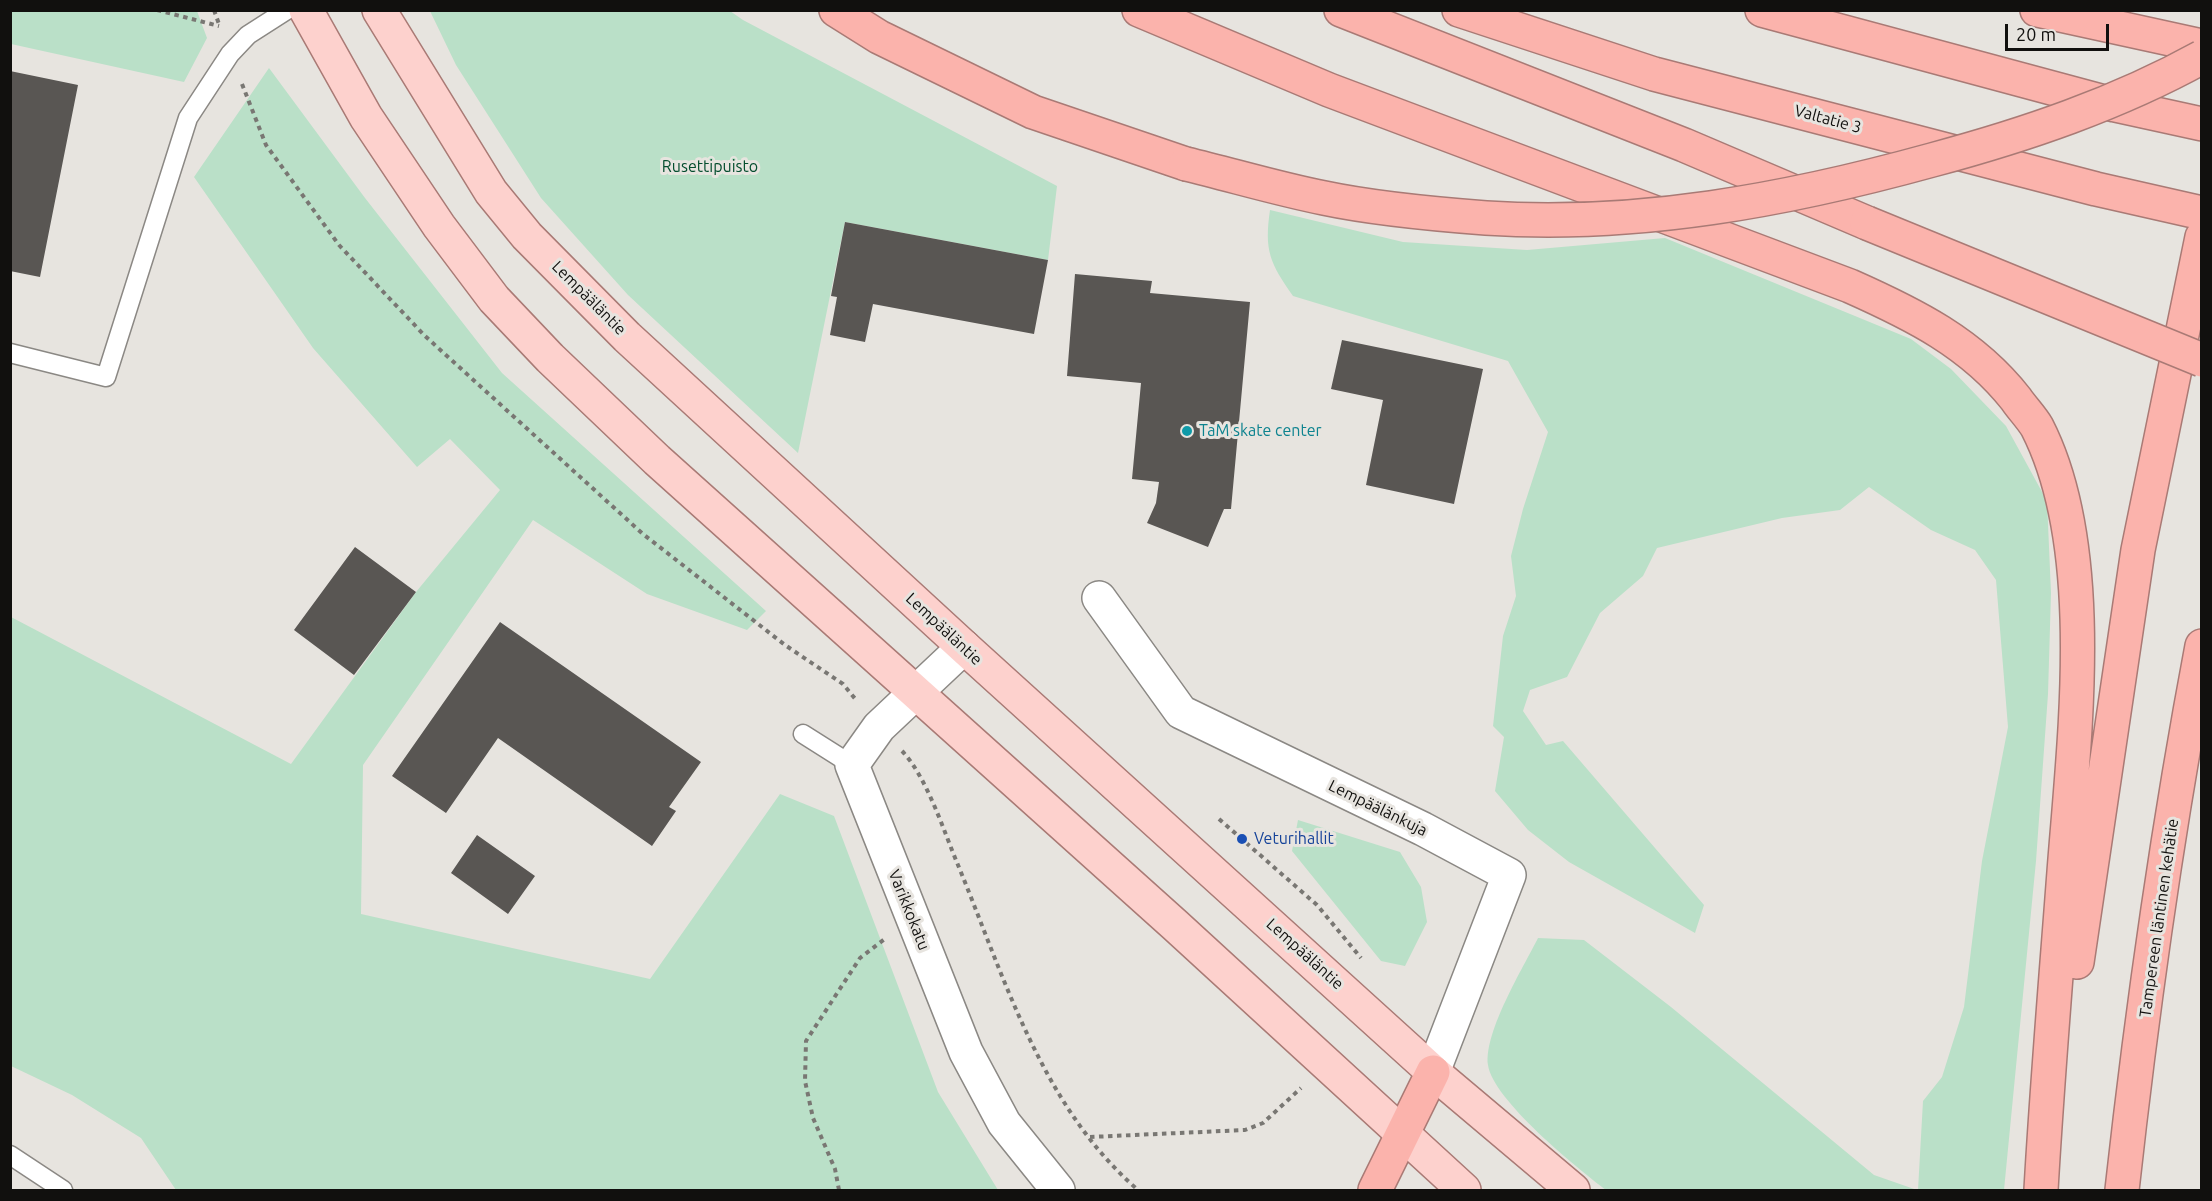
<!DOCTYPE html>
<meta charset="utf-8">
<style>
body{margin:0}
#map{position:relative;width:2212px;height:1201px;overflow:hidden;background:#e7e4df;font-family:Ubuntu,sans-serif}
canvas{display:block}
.frame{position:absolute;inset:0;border:12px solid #11100e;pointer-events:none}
.scale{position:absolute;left:2005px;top:24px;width:104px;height:27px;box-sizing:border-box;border:3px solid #11100e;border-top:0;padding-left:8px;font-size:18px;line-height:21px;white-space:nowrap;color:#11100e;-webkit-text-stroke:4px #e7e4df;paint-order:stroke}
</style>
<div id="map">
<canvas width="2212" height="1201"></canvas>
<div class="frame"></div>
<div class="scale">20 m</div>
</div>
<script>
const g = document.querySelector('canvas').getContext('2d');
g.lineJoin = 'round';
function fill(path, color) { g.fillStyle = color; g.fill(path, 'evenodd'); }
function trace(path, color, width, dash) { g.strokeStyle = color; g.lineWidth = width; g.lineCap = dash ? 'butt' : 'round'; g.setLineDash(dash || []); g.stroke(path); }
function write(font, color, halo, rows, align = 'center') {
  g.font = font + ' Ubuntu,sans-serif'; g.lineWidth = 6; g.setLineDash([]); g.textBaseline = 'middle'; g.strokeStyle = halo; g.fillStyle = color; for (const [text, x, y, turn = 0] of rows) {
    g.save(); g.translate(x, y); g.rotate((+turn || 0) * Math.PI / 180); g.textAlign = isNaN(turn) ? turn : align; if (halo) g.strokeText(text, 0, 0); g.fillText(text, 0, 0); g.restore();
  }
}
fill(new Path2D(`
 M11,10L197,11L207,38L184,82L11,44Z
 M430,11H730L743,20L1057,186L1048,260L845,222L798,453L628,295L541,198L456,65Z
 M269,68L365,198L502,373L766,611L747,630L647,594L533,520L363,765L361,914L650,979L780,794L834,816L938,1092L998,1190H176L141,1138L72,1095L11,1066V617L291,764L416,592L500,490L450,439L417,467L313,348L194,177Z
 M1270,210L1403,242L1527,250L1665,238L1911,339L1951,369L2006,426L2047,501L2051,593L2048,694L2036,861L2004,1190H1918L1923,1101L1942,1077L1964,1007L1982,861L2008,727L1996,580L1975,550L1931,530L1869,487L1840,510L1782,518L1657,548L1643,576L1600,613L1567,677L1530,690L1523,711L1546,745L1563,741L1704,905L1695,933L1569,862L1528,830L1495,791L1504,737L1493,726L1503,636L1516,596L1511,556L1523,509L1548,432L1508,361L1293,296C1270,263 1264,251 1270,210Z
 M1298,820L1400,852L1421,887L1427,922L1405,966L1381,961L1292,851Z
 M1538,938L1584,940L1671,1007L1874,1175L1917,1190H1606C1577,1168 1493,1100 1488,1065C1484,1032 1523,968 1538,938Z`), '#bae0c8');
fill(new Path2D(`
 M10,71L78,85L40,277L10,271Z
 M845,222L1048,260L1034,334L873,304L865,342L830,335L837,297L831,296Z
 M1075,274L1152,281L1150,293L1250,302L1231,509H1224L1208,547L1147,523L1156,503L1159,482L1132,479L1141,383L1067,376Z
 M1342,340L1483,369L1454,504L1366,485L1383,400L1331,389Z
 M355,547L416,592L354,675L294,630Z
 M500,622L701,762L669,807L676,811L652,846L498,738L446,813L392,776Z
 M477,835L535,876L508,914L451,873Z`), '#595653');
const service = new Path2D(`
 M10,353L106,377L188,118L230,54L248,35L287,10
 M803,734L852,765
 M10,1155L63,1190`);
const minor = new Path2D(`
 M1099,598L1181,712L1423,829L1509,875L1433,1072
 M964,647L879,727L852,765L966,1052L1004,1123L1058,1190`);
const primary = new Path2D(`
 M306,10L366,117L439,226L494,299L550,358L657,460L1175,925L1464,1190
 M379,10L491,192L527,236L627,337L964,647L1433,1072L1573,1190`);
const motorway = new Path2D(`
 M836,10L879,37L1033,112L1186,164
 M1139,10L1329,90L1850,286C1913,314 1972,343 2016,399C2022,408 2031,417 2037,427C2099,548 2074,739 2064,872C2056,978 2047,1084 2041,1190
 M1341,10L1684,145L1867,223
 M1459,10L1654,74L2096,189L2202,213
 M1762,10L2115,105L2202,124
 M2037,10L2202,46
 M2077,962L2138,550L2202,237
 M1375,1190L1433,1072
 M2122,1190C2142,1009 2168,826 2202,646`);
trace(service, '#8b8884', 21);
trace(minor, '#8b8884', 36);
trace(primary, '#a97a75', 36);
trace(motorway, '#a97a75', 36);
trace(new Path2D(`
 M157,10L219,26
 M214,10L220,27
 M242,84L266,145L339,245L425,336L643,534L785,645L843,684L857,701
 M902,751C927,777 944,832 958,865C1005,979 1042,1107 1138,1190
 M1219,819L1317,905L1361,958
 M1090,1137L1245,1130L1263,1123L1301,1088
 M839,1190L835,1169L813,1118L805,1081L806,1041L860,958L886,938`), '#797773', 4, [4.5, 4.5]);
trace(service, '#fff', 18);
trace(minor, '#fff', 33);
trace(primary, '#fdd1cd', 33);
trace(motorway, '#fbb3ac', 33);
const motorwayBridge = new Path2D(`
 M1186,164C1232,175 1278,189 1324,198C1376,209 1433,214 1486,218C1637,228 1787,200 1932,160C2025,135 2117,104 2202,57
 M1867,223L2202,360`);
trace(motorwayBridge, '#a97a75', 36, []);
trace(motorwayBridge, '#fbb3ac', 33);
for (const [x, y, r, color] of [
 [1187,431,6,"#0f9aa8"],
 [1242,839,6,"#1a4fb4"]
]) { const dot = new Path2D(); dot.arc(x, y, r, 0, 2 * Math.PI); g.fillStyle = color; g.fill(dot); trace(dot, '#e7e4df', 2); }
write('16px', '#11100e', '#e7e4df', [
 ["Valtatie 3",1828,119,15],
 ["Lempääläntie",589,298,45],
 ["Lempääläntie",944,629,43],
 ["Lempäälänkuja",1378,808,26],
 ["Varikkokatu",909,910,68],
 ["Tampereen läntinen kehätie",2159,918,-82],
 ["Lempääläntie",1305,954,42]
]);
write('16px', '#044d2e', '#e7e4df', [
 ["Rusettipuisto",710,167]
]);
write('16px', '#0d838f', '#e7e4df', [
 ["TaM skate center",1199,431]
], 'left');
write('16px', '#164399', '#e7e4df', [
 ["Veturihallit",1254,839]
], 'left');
</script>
